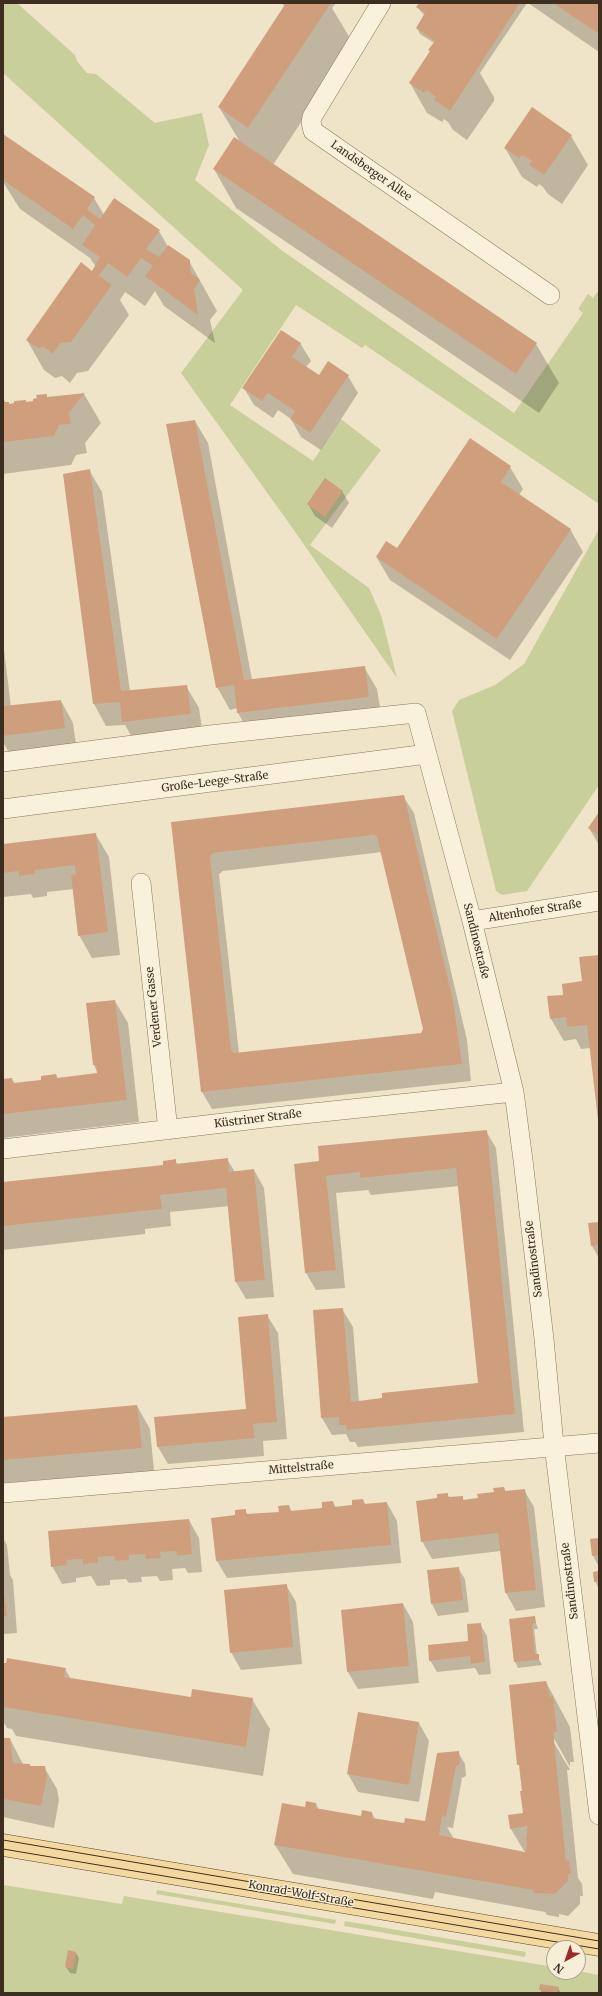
<!DOCTYPE html>
<meta charset="utf-8">
<style>
body{margin:0}
#map{position:relative;width:602px;height:1996px;overflow:hidden;background:#f0e4c8;font-family:Merriweather,serif}
canvas{display:block}
.frame{position:absolute;inset:0;border:4px solid #3d2e20;pointer-events:none}
.north{position:absolute;left:546px;top:1940px;width:40px;height:40px;box-sizing:border-box;background:#f7eed8;border:1px solid #ada18e;border-radius:50%;rotate:220deg;font-size:11px;font-weight:700;line-height:16px;text-align:center;color:#3d2e20}
.north::after{content:'';display:block;margin:auto;width:14px;height:18px;background:#9e2a2b;clip-path:polygon(50% 0,100% 100%,50% 72%,0 100%)}
</style>
<div id="map">
<canvas width="602" height="1996"></canvas>
<div class="frame"></div>
<div class="north">N</div>
</div>
<script>
const g = document.querySelector('canvas').getContext('2d');
g.lineJoin = 'round';
function fill(path, color) { g.fillStyle = color; g.fill(path, 'evenodd'); }
function trace(path, color, width, dash) { g.strokeStyle = color; g.lineWidth = width; g.lineCap = dash ? 'butt' : 'round'; g.setLineDash(dash || []); g.stroke(path); }
function write(font, color, halo, rows, align = 'center') {
  g.font = font + ' Merriweather,serif'; g.lineWidth = 3; g.setLineDash([]); g.textBaseline = 'middle'; g.strokeStyle = halo; g.fillStyle = color; for (const [text, x, y, turn = 0] of rows) {
    g.save(); g.translate(x, y); g.rotate((+turn || 0) * Math.PI / 180); g.textAlign = isNaN(turn) ? turn : align; if (halo) g.strokeText(text, 0, 0); g.fillText(text, 0, 0); g.restore();
  }
}
fill(new Path2D(`
 M3,3H17L75,55L77,61L87,73L96,74L155,123L202,113L209,145L195,180L280,249L514,413L583,313L578,309L588,294L593,298L597,292L599,293V504L365,345L362,348L296,305L230,405L313,461L341,419L381,450L310,545L369,588L381,615L397,678L286,519L181,373L243,290L3,73Z
 M599,529V785L527,891L502,895L496,891L452,711L459,700L495,685L524,664Z
 M3,1885L122,1904L124,1896L554,1967V1972L578,1971L599,1975V1993H3Z
 M157,1890L336,1920L335,1924L156,1894Z
 M345,1921L526,1952L525,1957L344,1926Z`), '#c9cf9b');
fill(new Path2D(`
 M280,3H336L332,8L353,43L273,165L536,344L559,383L539,413L236,208L214,169L240,142L219,107L285,6Z
 M420,3H527L480,73L494,97V101L467,140L453,130L448,122L444,119L442,122L427,113L410,83L431,52L434,43L420,34L417,28L425,16L417,7Z
 M528,3H599V52Z
 M3,135L94,198L104,215L115,199L159,231L168,247L189,261L217,311L210,320L215,343L164,306L155,291L145,306L125,292L120,300L129,315L88,371L77,373L70,383L62,376L55,378L44,370L27,340L96,267L90,258L20,209L3,182Z
 M571,136L588,165L562,204L548,194L543,187L539,184L537,187L522,177L505,148Z
 M300,343L311,361L306,367L319,376H348L358,393L321,450L301,437L291,419L278,410L273,418L254,405L244,388Z
 M84,394L101,423L85,443L87,453L76,455L71,465L3,474V400L9,405L25,401L27,403L34,402L46,395L48,398Z
 M195,421L208,443L252,680L364,667L377,689L382,719L251,735L238,713V708L230,710L217,687Z
 M510,467L523,489L519,495L570,529L583,552L510,660L390,580L377,558L397,550Z
 M89,470L102,492L130,691L186,686L199,708L203,736L136,744L125,725L106,726L94,704Z
 M342,491L349,503L332,528L315,516L308,504Z
 M3,641L11,707L61,701L73,723L77,751L12,758L3,742Z
 M403,796L414,813L467,1040L471,1081L212,1109L202,1092L172,823ZM382,852L424,1030L422,1034L239,1053L219,874L223,871Z
 M599,814V845L589,828Z
 M96,835L109,857L120,955L92,958L79,935L74,889L47,892V896L33,898L31,894L3,897V845Z
 M599,956V1119L591,1048L581,1049L576,1039L564,1041L551,1019L564,995L583,982Z
 M115,1001L128,1023L139,1122L3,1138V1080L12,1079L15,1084L42,1081L56,1075L58,1079L98,1074L94,1065Z
 M486,1131L496,1148L524,1432L358,1447L355,1442H350L346,1434L332,1435L322,1418L342,1309L353,1327L359,1402L479,1383L459,1186L371,1195L368,1190L336,1193L345,1288L316,1290L306,1273L295,1165L320,1162Z
 M227,1159L235,1172L254,1170L264,1188L274,1297L246,1299L236,1282L229,1206L170,1212L171,1226L145,1229V1234L3,1250V1183L164,1166L175,1161L178,1164Z
 M599,1223V1258L592,1246Z
 M267,1315L278,1333L287,1439L263,1441L264,1456L168,1464L158,1447L248,1410Z
 M137,1406L150,1429L154,1471L3,1483V1418Z
 M504,1488L506,1492L524,1490L534,1507L545,1607L516,1611L506,1593L501,1551L432,1559L422,1541L438,1499L447,1494L450,1498L462,1497L464,1500L479,1499Z
 M363,1500L366,1505L387,1503L397,1521L401,1563L227,1578L217,1561L236,1516L245,1510L248,1515L280,1513L289,1506L292,1512L323,1509L333,1502L336,1508L354,1506Z
 M189,1520L199,1538L202,1572L188,1573L185,1568L172,1569L173,1580L160,1581L157,1576L141,1577L142,1582L129,1583L126,1579L110,1580V1585L97,1586L91,1576L76,1578V1582L62,1584L52,1566L49,1532Z
 M3,1538L7,1545L10,1575L13,1580L17,1633L3,1634Z
 M599,1539V1567L593,1556Z
 M458,1568L465,1579L469,1612L438,1616L432,1604Z
 M599,1572V1587H598L595,1581Z
 M286,1585L296,1602L302,1664L241,1670L231,1652Z
 M403,1604L413,1622L419,1683L358,1689L348,1672Z
 M534,1617L538,1629H534L537,1655L542,1665L518,1668L515,1662L510,1620Z
 M480,1624L487,1636L491,1674L479,1675L475,1668L437,1672L430,1660L470,1642Z
 M3,1664L65,1669L71,1679L191,1699H252L270,1729L263,1776L16,1736L12,1729L7,1728L3,1721Z
 M546,1682L570,1727L574,1762H570V1767L552,1735L550,1736L570,1770H567L578,1878L582,1884L583,1896H580V1904L568,1916L559,1914V1917L547,1915L545,1912L435,1892L433,1899L293,1874L275,1845L305,1808L316,1803L319,1810L361,1817L372,1813L375,1819L405,1824L426,1822L458,1752L465,1764L466,1776L462,1778L453,1828L447,1827L454,1839L526,1853L527,1851H524L511,1829L509,1815L524,1814L523,1791Z
 M419,1723L429,1741L419,1802L358,1792L348,1774Z
 M3,1739H10L23,1764L31,1767H44L57,1789L59,1800L54,1828L3,1817Z
 M76,1953L79,1958L76,1974L70,1973L66,1967Z
 M541,1985L558,1988L561,1993H541Z`), '#0003');
fill(new Path2D(`
 M286,3H331L248,128L218,107Z
 M419,3H520L450,111L434,100L436,97L431,93L426,90L424,93L409,83L430,51L428,50L435,41L416,28L425,13L416,7Z
 M553,3H599V34Z
 M532,107L572,135L544,175L529,165L532,161L522,155L519,158L504,148Z
 M3,134L95,197L87,209L100,219L114,198L160,230L146,249L159,257L168,245L190,260V272L200,280L194,289L198,315L145,276L153,266L141,258L127,277L108,263L99,276L112,285L71,342L60,343L53,354L44,347L38,348L26,340L81,262L92,271L100,257L82,245L95,225L83,215L73,229L3,180Z
 M234,137L537,343L516,374L213,169Z
 M281,330L301,343L292,357L319,375L328,361L349,375L310,433L290,419L295,411L268,393L262,401L242,388Z
 M85,393L69,412L71,424L59,425L54,436L3,442V399L5,402H9V404L14,403V401L26,400V402L33,401V399L37,398L36,395L47,394V397Z
 M195,420L244,680L365,666L369,697L237,713L234,685L216,688L166,424Z
 M470,438L511,466L501,482L571,529L497,639L376,557L386,541L397,548Z
 M90,469L121,691L187,685L191,714L122,722L120,702L93,704L63,474Z
 M325,478L343,491L325,517L307,504Z
 M61,700L65,728L3,736V706Z
 M404,795L453,1000L462,1064L201,1092L171,822ZM374,835L377,837L423,1029L421,1033L234,1053L231,1050L210,856L213,853Z
 M599,812V836L588,828Z
 M96,833L108,932L78,936L71,875L76,874L75,865L35,870V874L19,876V871L3,873V844Z
 M599,955V1120H598L587,1025L567,1027L566,1017L550,1019L547,996L563,995L562,984L582,981L579,957Z
 M115,1000L127,1100L3,1114V1079L12,1078L13,1083L41,1080V1076L56,1074L57,1078L97,1073L96,1065H93L86,1003Z
 M487,1130L515,1414L347,1430L346,1425H339V1417L321,1418L313,1310L343,1308L351,1402L382,1398V1393L478,1383L456,1168L360,1178V1172L326,1176L336,1270L305,1273L294,1164L319,1161L318,1146Z
 M228,1158L229,1172L254,1169L265,1280L235,1282L226,1188L160,1195L162,1209L3,1226V1182L163,1165V1161L170,1160L176,1159V1164Z
 M599,1222V1245L591,1246L588,1223Z
 M268,1314L277,1422L253,1424L255,1438L157,1447L154,1417L246,1409L238,1317Z
 M137,1405L142,1448L3,1460V1417Z
 M504,1487L505,1491L525,1489L536,1590L505,1593L498,1533L421,1542L416,1501L437,1498V1494L448,1493V1497L463,1496V1500L478,1498L477,1494L494,1492L493,1488Z
 M363,1499L364,1504L387,1502L391,1545L216,1561L211,1518L235,1515V1510L246,1509V1514L279,1512L278,1506L289,1505L290,1511L322,1508V1502L333,1501L334,1507L352,1505V1500Z
 M189,1519L192,1554L177,1556L176,1551L160,1552L161,1558L146,1559L145,1554L129,1555V1560L115,1561L114,1556L98,1557V1563L83,1564V1559L66,1560L67,1565L51,1567L48,1531Z
 M599,1538V1555L592,1556L590,1539Z
 M459,1567L463,1600L431,1604L427,1570Z
 M599,1571V1581L594,1582L593,1572Z
 M287,1584L293,1647L230,1653L224,1590Z
 M3,1585L7,1616H3Z
 M403,1603L409,1666L347,1672L341,1610Z
 M535,1616L536,1623L532,1624L535,1654H539V1660L514,1662L509,1619Z
 M481,1623L485,1662L471,1664L470,1656L429,1661L428,1645L468,1641L467,1624Z
 M7,1658L66,1668L64,1677L191,1697L192,1689L253,1698L246,1747L3,1707V1663H6Z
 M546,1681L550,1697L553,1696L557,1732H554V1740L566,1861L569,1860L571,1874H568V1881L555,1894L533,1893V1890L274,1845L282,1803L305,1807L306,1801L316,1803L315,1808L361,1816L362,1810L372,1812V1818L404,1823L405,1818L425,1821L437,1753L459,1751L460,1764L456,1766L446,1817L442,1816L439,1835L525,1852L527,1844L526,1836H527V1826L510,1829L508,1815L523,1813L520,1791H522L519,1765H517L509,1685Z
 M358,1712L419,1722L409,1785L347,1774Z
 M3,1738H10L13,1763L30,1764V1766H45L47,1777L41,1806L3,1799Z
 M68,1950L76,1952L73,1969L65,1967Z
 M540,1984L559,1987L557,1993L539,1990Z`), '#cf9f7d');
const minor = new Path2D(`
 M381,3L312,117L311,122L313,131L550,295
 M3,762L210,735L416,713L472,921L514,1092L523,1160L544,1339L554,1445L599,1815
 M3,809L427,754
 M141,883L168,1130
 M472,921L599,901
 M3,1149L274,1117L514,1092
 M3,1493L599,1443`);
const major = new Path2D(`
 M3,1845L599,1945`);
trace(minor, '#8d765c', 20);
trace(major, '#5b4430', 23);
trace(minor, '#faf1dc', 19);
trace(major, '#f3d9a0', 22);
trace(new Path2D(`
 M3,1840L599,1941
 M3,1849L599,1949`), '#3d2e20', 1);
write('11px', '#3d2e20', '#f7eed8', [
 ["Landsberger Allee",371,171,35],
 ["Große-Leege-Straße",215,782,-7],
 ["Altenhofer Straße",535,911,-9],
 ["Sandinostraße",476,941,76],
 ["Verdener Gasse",154,1007,-96],
 ["Küstriner Straße",258,1119,-7],
 ["Sandinostraße",534,1259,-97],
 ["Mittelstraße",301,1468,-5],
 ["Sandinostraße",570,1581,-97],
 ["Konrad-Wolf-Straße",301,1894,10]
]);
</script>
